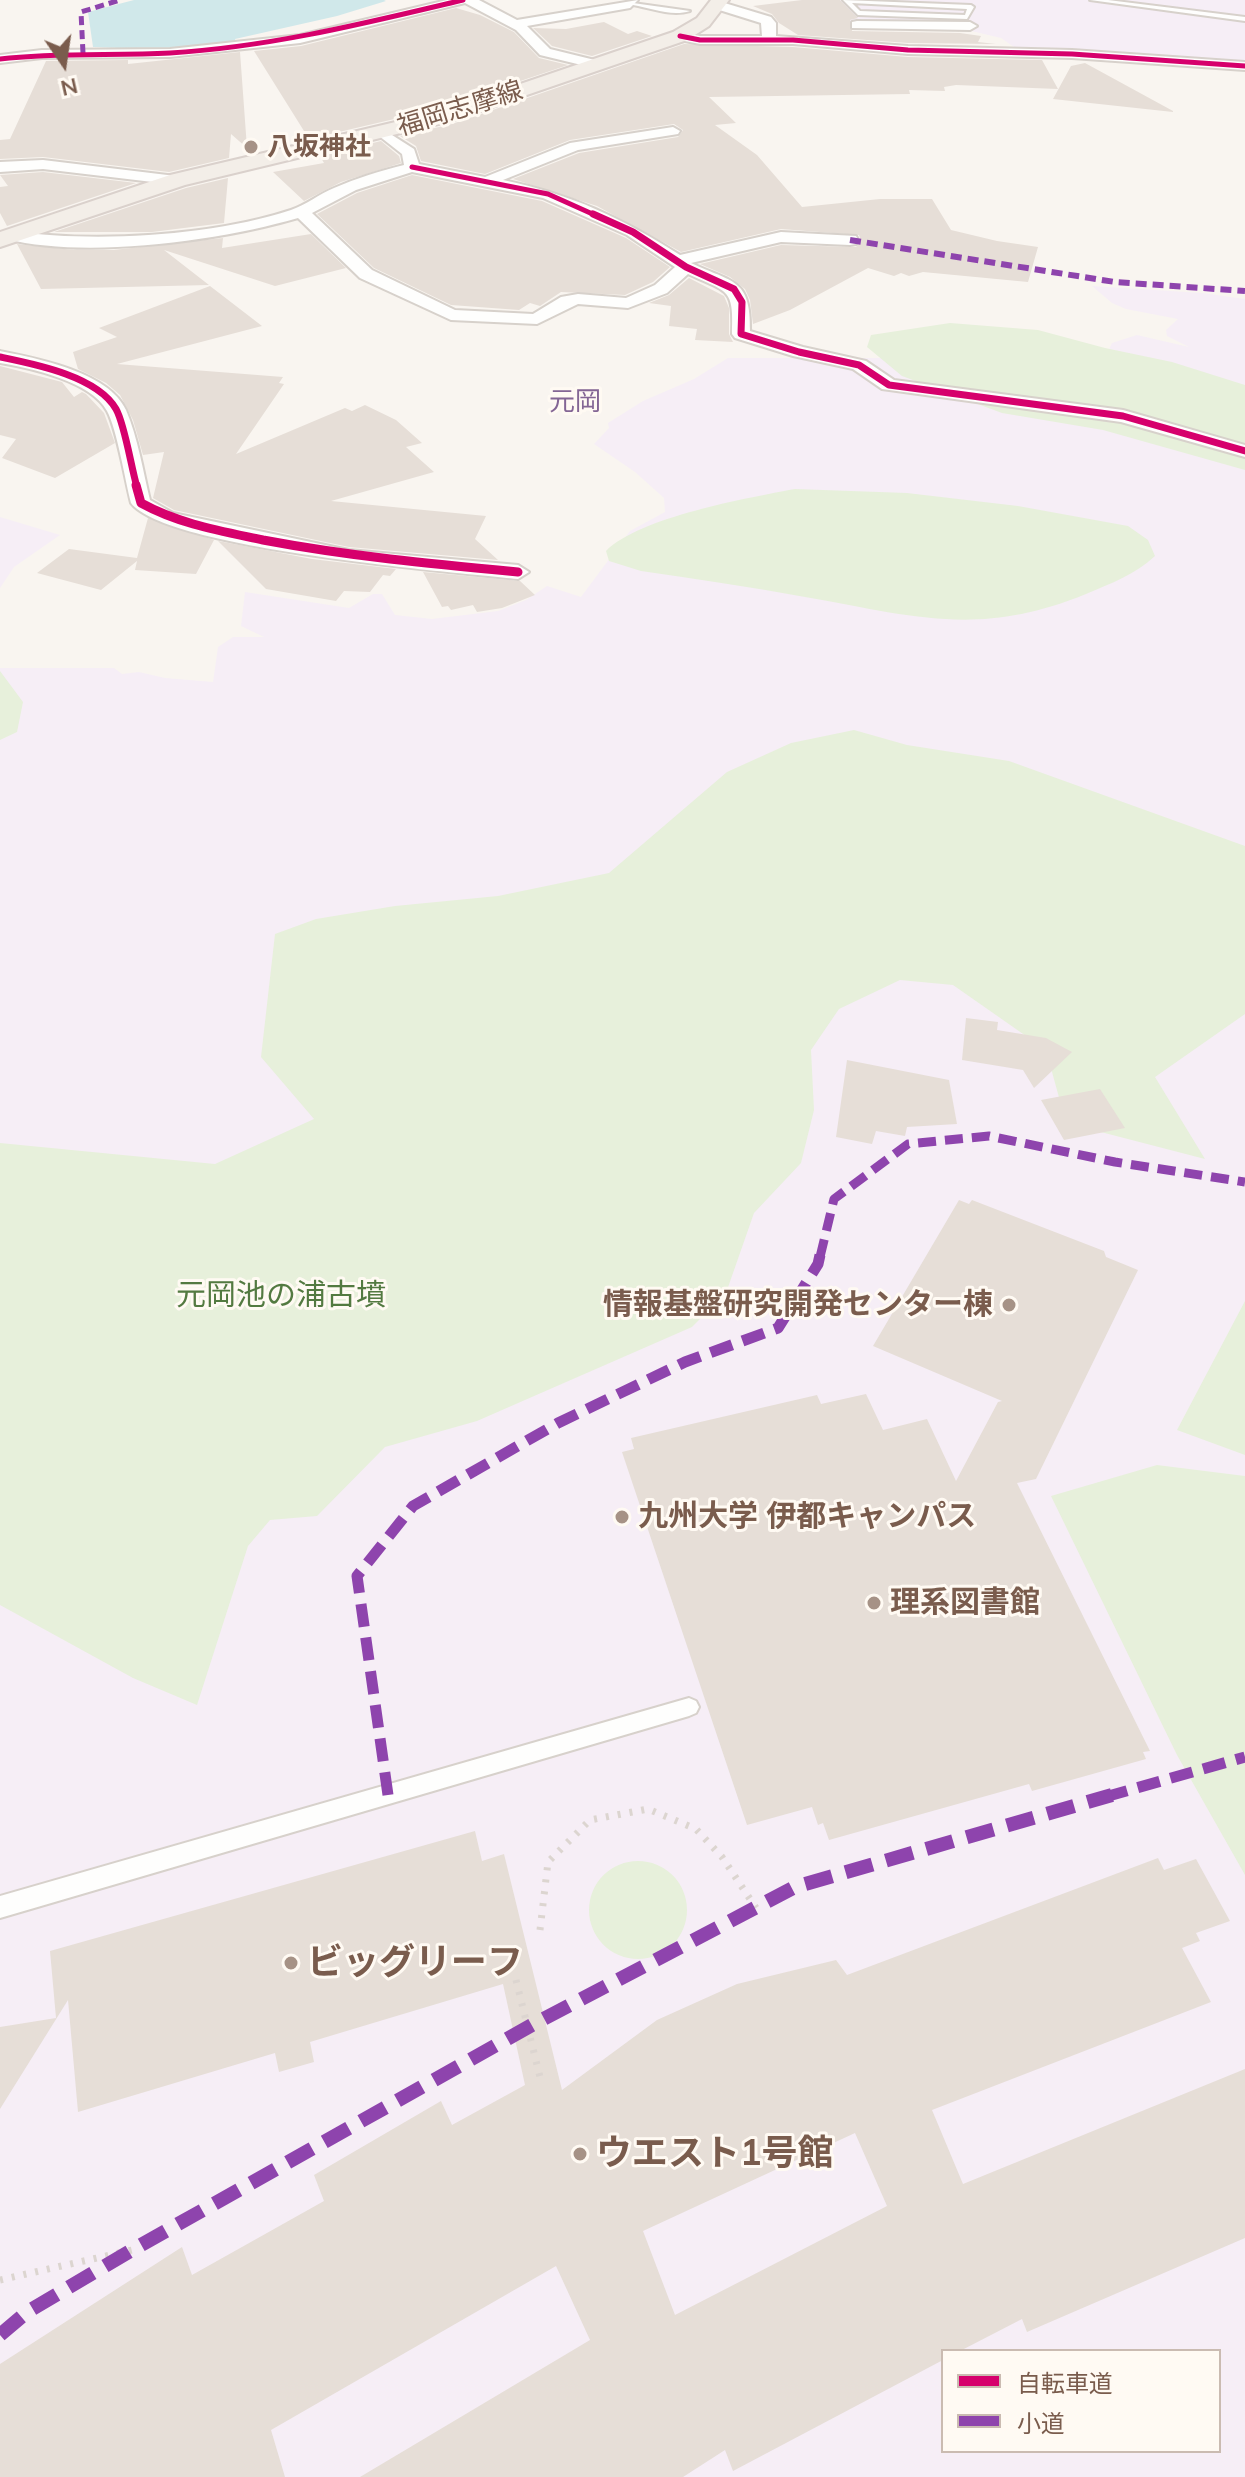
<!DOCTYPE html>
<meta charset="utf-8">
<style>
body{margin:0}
#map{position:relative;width:1245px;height:2477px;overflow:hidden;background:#f9f5f0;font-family:Mulish,"Noto Sans JP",sans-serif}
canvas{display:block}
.legend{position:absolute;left:941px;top:2349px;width:280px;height:104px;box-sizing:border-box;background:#fffaf3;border:2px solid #cabbb1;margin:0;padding:10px 14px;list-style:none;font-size:24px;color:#7a5c4d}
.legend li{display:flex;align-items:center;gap:16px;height:40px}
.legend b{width:40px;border:2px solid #cabbb1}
.north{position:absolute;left:24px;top:24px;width:80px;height:80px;-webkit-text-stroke:6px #fffaf3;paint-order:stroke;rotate:167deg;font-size:22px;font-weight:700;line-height:32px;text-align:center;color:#7a5c4d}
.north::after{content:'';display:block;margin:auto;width:28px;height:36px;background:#7a5c4d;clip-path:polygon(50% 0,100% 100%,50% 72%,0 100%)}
</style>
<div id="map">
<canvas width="1245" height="2477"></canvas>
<ul class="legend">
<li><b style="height:10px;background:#d6006c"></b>自転車道</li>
<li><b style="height:10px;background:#8e44ad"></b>小道</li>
</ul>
<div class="north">N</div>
</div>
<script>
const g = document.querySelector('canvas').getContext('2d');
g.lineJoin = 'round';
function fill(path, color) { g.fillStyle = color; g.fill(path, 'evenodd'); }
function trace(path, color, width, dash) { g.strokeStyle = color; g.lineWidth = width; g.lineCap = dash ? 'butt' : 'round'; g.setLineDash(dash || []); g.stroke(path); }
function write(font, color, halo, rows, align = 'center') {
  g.font = font + ' Mulish,"Noto Sans JP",sans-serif'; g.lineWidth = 6; g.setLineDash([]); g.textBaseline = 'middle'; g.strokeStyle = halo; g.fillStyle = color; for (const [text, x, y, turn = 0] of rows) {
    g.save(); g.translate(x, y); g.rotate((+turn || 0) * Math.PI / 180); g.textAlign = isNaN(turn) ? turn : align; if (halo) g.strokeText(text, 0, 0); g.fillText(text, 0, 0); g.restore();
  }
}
fill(new Path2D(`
 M825,0H1245V63L1020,51L1001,38L963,29L848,23Z
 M1092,286L1202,293L1245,299V2477H0V668H114L122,674L139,672L165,678L213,682L218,647L233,637H264L241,626L245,592L349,608L373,594H382L395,615L432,619L498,611L526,600L547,586L581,597L630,531L665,512L664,498L635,472L594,444L609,428L608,423L643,401L694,379L728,358H1105L1112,343L1137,335L1189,347L1167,336L1166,330L1178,319L1126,309L1112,303ZM943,2351H1219V2451H943Z
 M0,517L60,535L14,567L0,588Z`), '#f6eef6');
fill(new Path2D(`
 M950,323L1038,330L1105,348L1172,362L1245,385V470L1103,430L1002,413L902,376L867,347L871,335Z
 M795,489L907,493L1018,506L1128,526L1148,540L1155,556C1134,575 1112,583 1086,594C978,638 914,616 805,597C750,587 696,579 641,571L609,561L606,551C640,517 747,498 795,489Z
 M0,671L23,702L17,732L0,740Z
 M854,730L907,745L1009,761L1245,846V1014L1155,1077L1205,1159L1066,1123L1046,1050L953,985L900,980L839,1009L811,1050L814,1110L801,1163L754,1213L726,1293L692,1327L477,1421L385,1447L317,1516L270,1520L248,1546L197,1705L133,1678L0,1605V1143L215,1164L314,1119L261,1057L275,934L316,919L395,906L498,896L609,873L727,772L791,743Z
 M1245,1301V1455L1177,1430Z
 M1157,1465L1245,1476V1875L1177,1755L1051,1496Z
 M589 1910a49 49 0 1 1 98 0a49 49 0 1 1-98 0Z`), '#e7f0db');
fill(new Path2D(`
 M134,0H384L386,1L337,16L235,39L236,42L167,50L93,47L88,12Z`), '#d0e8ea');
fill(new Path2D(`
 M802,0H840L858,18L850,20L852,31L960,33L981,36L978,42L996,44L908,43L798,35L779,23L772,14L753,6Z
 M456,8L480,15L514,32L539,58L568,65L437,109L309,139L254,51L301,46Z
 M604,22L628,34L637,31L652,36L592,56L552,46L533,28L566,29Z
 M684,44L793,47L908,57L1042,60L1058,89L956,85L944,87L945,91L909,90L910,94L709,97L736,123L715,125L757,155L802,207L880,199H932L951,230L997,241L1038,247L1028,282L923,272L909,276L901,273L894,276L868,268L790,310L753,324L750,300L745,289L730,277L700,264L781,245L856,247L861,241L859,235L781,229L681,252L597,206L513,179L579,153L678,137L683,130L674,124L570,140L485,174L421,161L416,146L400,136L452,124Z
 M240,52L247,148L231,134L229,158L169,172L43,157L0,159V140L10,139L46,61L128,60V64Z
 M1085,63L1173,111V112L1053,99L1071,66Z
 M381,141L399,156L401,163L341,182L304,201L273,172L324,163L320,156Z
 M43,172L136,183L7,226L0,213V187L8,186L0,175Z
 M412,175L542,201L626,238L670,267L653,282L625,295L561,292L540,306L530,303L519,310L451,305L374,268L317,214L357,193Z
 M228,178L224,223L152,232H54L186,188Z
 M311,234L346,268L275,286L164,250L209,285L41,289L17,244L74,250H113L223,238L222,248Z
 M689,278L724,296L729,308V334L733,342L695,340L697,329L669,326L671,306L649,303L669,295Z
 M210,286L262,326L117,364L283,377L279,383L284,384L236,454L345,408L352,411L365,405L396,420L422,443L406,447L434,472L331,501L486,516L475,539L498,560L349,547L174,510L153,498L164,452L143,455L133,420L120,395L106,383L78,369L73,352L117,337L99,328Z
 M0,366L62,382L74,397L82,392L86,394L104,413L115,443L55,478L2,458L16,439L0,435Z
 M148,518L214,540L196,574L135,570L137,561L101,590L37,573L69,549L137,558Z
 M218,541L312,559L396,569L390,576L383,575L370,592L344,591L336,601L266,589Z
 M423,572L520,581L535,595L502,608L477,612L473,605L451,610L448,606L442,607Z
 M966,1018L998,1022L997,1030L1046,1038L1072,1052L1034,1088L1023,1070L962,1060Z
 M847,1060L949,1080L957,1124L907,1127L905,1136L876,1131L872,1144L836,1137Z
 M1100,1089L1125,1128L1064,1140L1041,1100Z
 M959,1200L969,1204L972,1200L1104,1251L1106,1257L1138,1270L1036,1479L1017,1483L1150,1751L1143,1752L1146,1759L1032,1791L1029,1784L829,1840L823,1823L818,1825L812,1807L747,1825L622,1452L634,1449L631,1438L817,1395L821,1404L866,1394L883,1430L927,1419L956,1481L998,1402L1002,1401L873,1346Z
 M475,1831L482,1861L504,1854L562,2090L657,2020L737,1984L836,1960L847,1975L1158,1858L1164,1870L1196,1859L1230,1921L1196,1933L1200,1941L1182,1948L1211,2002L932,2110L963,2184L1245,2069V2238L1027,2332L1022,2319L960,2351H943V2360L733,2471L725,2450L683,2477H360L590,2340L556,2266L271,2430L285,2477H0V2364L182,2247L192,2275L324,2201L314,2175L441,2101L452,2125L525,2085L503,1984L310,2042L314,2062L279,2072L275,2053L78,2112L68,2000L0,2109V2027L56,2018L50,1951ZM855,2133L887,2206L675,2315L643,2231Z`), '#e6ded7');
const service = new Path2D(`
 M843,0L971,5L974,7L967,19L858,15ZM852,3L967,9L965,15L860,11Z
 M1090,0H1108L1245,17V21Z
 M633,3L690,11C671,17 651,8 633,5Z
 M689,1698L696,1701L699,1707L696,1713L689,1716L0,1918V1896Z`);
const minor = new Path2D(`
 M447,0H479L517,20L638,0L630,8L527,26L550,49L603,62V68L598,69L540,55L516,30L465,3L300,43L170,57L42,58L0,63V55L42,50L170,49L300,35Z
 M718,1L771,17L776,23V36L908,46L1072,50L1245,62V70L1072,58L908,54L793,44H700L675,39L673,36L680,32L700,36H762L761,23L713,8V2Z
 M857,21L970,22L977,26L970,30L852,28V22Z
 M673,127L680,131L678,134L578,150L503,180C571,194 622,218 680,255L781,232L856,236L858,240L856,244L850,245L781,242L691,263C733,283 751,278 750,331L803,347L866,361L894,380L1123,410L1245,445V457L1121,422L882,389L853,369L793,356L735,338L732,334C734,287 728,293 688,274L667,293L628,308L578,304L537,324L451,320L360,278L298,218C219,241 86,259 6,239L4,236L12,231C94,243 212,236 291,210C306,205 319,194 334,188C357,178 380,171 404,165L402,154L374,132L381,128L414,149L419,164L485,177L570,143ZM412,172L543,198L627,235L675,267L655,285L626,298L578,294L561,297L533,314L455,310L372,270L312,213L356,190Z
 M43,160L184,177L186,180L178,185L43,169L0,172V162Z
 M0,351C36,358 109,372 126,410C138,438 143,471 150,500L173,513L349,550L518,565L529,572L518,579C451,572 166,549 131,503C125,480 117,429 107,411C91,381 30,368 0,363Z`);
const primary = new Path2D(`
 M711,0H729L709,26L687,40L451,121L185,185L0,247V232L170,175L438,112L673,32L697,18Z`);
trace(service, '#d7d1cb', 4);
trace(minor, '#d7d1cb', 4);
trace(primary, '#dad1cc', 4);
trace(new Path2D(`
 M540,1930L548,1862L590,1820L648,1809L696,1829L722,1857L756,1908
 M516,1980L540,2077
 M0,2280L132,2250`), '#dcd5d0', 7, [3, 9]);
fill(service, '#fefefd');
fill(minor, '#fefefd');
fill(primary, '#f3eee8');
trace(new Path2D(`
 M83,53L81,12L120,0`), '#8e44ad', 5, [9, 5]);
trace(new Path2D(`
 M850,240L1115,282L1245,291`), '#8e44ad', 6, [11, 6]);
trace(new Path2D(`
 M820,1257L834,1199L908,1144L989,1136L1115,1162L1245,1182`), '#8e44ad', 9, [18, 9]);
trace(new Path2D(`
 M388,1795L357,1576L413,1506L558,1423L685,1362L778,1328L818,1264L820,1255
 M1105,1797L1245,1757`), '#8e44ad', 11, [23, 11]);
trace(new Path2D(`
 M0,2335L27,2312L132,2250L532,2025L795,1887L1112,1795`), '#8e44ad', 14, [28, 14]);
trace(new Path2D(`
 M680,36L700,40H793L908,50L1072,54L1245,66
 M0,59C57,52 113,56 170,53C270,47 366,23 463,0
 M412,167L548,194L597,216`), '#d6006c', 5);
trace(new Path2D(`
 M593,214L633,232L686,267L734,289L742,302L741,334L799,352L859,365L889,385L1123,416L1245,451
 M0,357C34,364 97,376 116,409C125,425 131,467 137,487`), '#d6006c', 7);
trace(new Path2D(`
 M136,485L141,503C179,524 221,531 263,540C348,556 432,564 518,572`), '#d6006c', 9);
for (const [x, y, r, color] of [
 [251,147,8,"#a69286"],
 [1009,1305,8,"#a69286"],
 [622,1517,8,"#a69286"],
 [874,1603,8,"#a69286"],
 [291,1963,8,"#a69286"],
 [580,2154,8,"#a69286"]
]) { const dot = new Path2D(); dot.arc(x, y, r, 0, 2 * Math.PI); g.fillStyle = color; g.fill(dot); trace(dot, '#fffaf3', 3); }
write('26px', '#7a5c4d', '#fffaf3', [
 ["福岡志摩線",460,109,-17]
]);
write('bold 26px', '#7a5c4d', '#fffaf3', [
 ["八坂神社",267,147]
], 'left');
write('26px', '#846695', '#fffaf3', [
 ["元岡",575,402]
]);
write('30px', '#537a41', '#fffaf3', [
 ["元岡池の浦古墳",281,1296]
]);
write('bold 30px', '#7a5c4d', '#fffaf3', [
 ["情報基盤研究開発センター棟",993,1305,"right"],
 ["九州大学 伊都キャンパス",638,1517],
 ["理系図書館",890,1603]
], 'left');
write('bold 36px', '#7a5c4d', '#fffaf3', [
 ["ビッグリーフ",307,1963],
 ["ウエスト1号館",596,2154]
], 'left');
</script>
